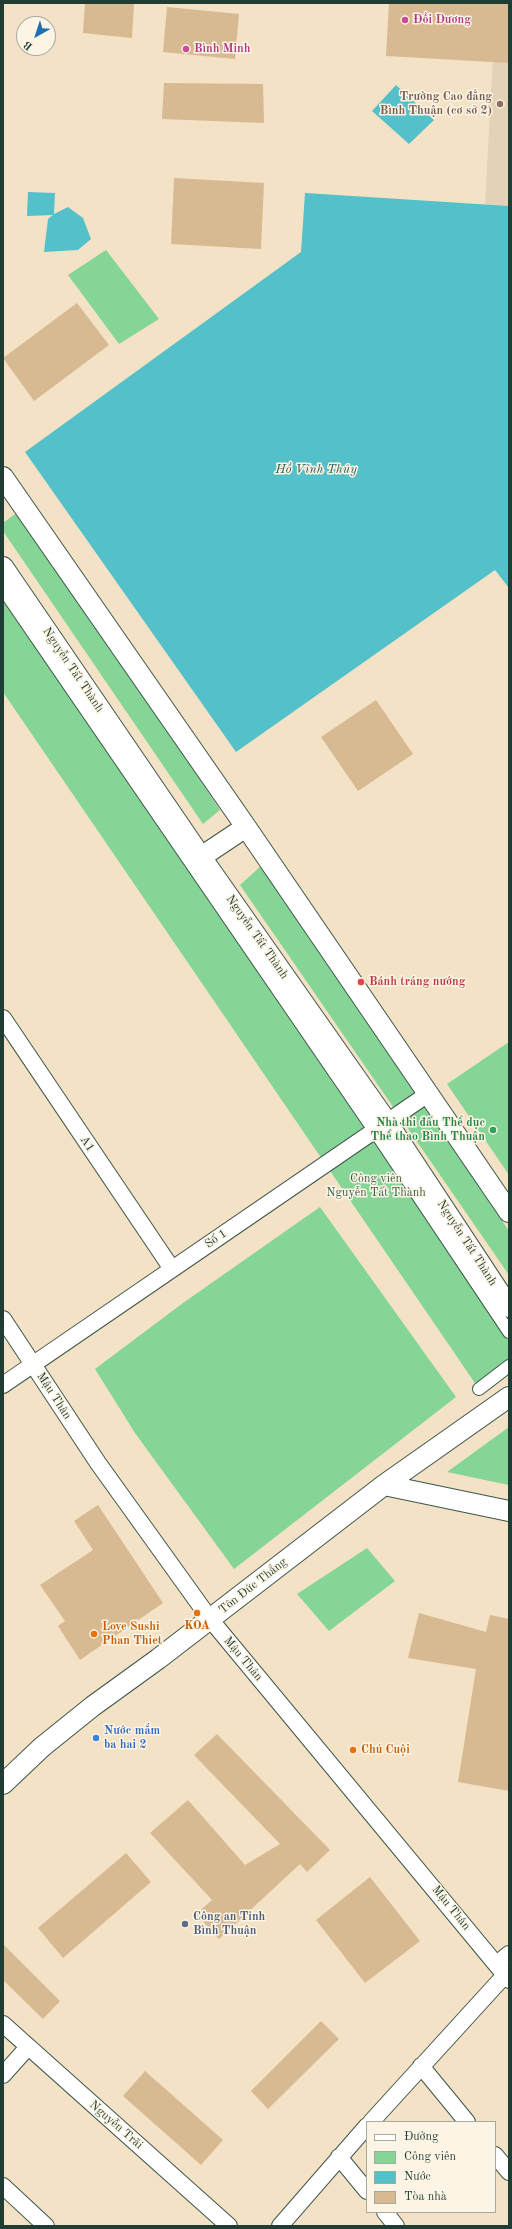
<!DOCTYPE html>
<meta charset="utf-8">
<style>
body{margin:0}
#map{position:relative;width:512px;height:2229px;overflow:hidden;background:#f3e2c5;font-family:"Old Standard TT",serif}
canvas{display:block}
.frame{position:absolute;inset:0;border:4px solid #1f3d34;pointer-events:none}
.legend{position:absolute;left:366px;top:2121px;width:130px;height:92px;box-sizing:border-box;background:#fcf5e5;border:1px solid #a4ab9e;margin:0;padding:5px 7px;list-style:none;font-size:12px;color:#1f3d34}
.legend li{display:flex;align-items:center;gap:8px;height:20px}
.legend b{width:20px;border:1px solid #a4ab9e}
.north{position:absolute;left:16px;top:16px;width:40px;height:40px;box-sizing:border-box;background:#fcf5e5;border:1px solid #a4ab9e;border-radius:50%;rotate:219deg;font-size:11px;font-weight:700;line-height:16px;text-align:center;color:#1f3d34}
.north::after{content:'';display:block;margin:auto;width:14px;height:18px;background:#1f6fb2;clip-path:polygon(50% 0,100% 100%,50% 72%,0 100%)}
</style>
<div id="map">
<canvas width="512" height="2229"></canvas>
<div class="frame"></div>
<ul class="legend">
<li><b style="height:5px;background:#fff"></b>Đường</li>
<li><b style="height:11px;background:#85d596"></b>Công viên</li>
<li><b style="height:11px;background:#53c0ca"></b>Nước</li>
<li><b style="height:11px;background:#d7b992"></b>Tòa nhà</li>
</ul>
<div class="north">B</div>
</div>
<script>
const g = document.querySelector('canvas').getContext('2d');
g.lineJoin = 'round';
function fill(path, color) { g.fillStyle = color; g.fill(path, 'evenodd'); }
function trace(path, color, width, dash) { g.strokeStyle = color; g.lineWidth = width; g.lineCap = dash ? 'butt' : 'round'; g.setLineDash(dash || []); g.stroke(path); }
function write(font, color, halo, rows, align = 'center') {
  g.font = font + ' "Old Standard TT",serif'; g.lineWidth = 3; g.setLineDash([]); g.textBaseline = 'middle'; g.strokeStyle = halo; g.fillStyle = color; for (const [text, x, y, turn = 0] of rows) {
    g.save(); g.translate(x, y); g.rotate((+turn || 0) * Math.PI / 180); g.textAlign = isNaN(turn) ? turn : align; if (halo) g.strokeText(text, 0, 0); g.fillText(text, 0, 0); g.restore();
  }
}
fill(new Path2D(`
 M496,3H509V206L485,204Z`), '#e3d2b5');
fill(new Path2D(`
 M106,250L159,319L119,344L68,275Z
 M22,509L220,810L203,824L3,531V523Z
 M3,589L509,1332V1366L479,1389L3,692Z
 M262,865L509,1231V1275L240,885Z
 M509,1042V1175L447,1084Z
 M320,1207L456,1397L234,1569L135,1433L95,1369L183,1303Z
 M509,1427V1485L447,1472Z
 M367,1548L395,1581L329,1631L297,1594Z`), '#85d596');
fill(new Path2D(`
 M396,85L434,120L409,144L372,111Z
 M28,192L55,193L54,214L68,207L83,218L91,239L78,250L44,252L48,219L53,215L27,216Z
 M305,193L509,206V588L495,570L236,752L25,452L301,252Z`), '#53c0ca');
fill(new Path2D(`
 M85,3H134L132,38L83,33Z
 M389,3H509V63L386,56Z
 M167,7L239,14L235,59L163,52Z
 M164,83L263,84L264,123L162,119Z
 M174,178L264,183L261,249L171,244Z
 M77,303L109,345L34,401L3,358Z
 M376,700L413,754L358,791L321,737Z
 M98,1505L163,1603L80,1660L58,1626L65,1621L40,1585L93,1550L74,1521Z
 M419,1613L486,1632L490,1615L509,1619V1791L458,1782L476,1669L408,1658Z
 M217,1734L330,1850L307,1872L300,1864L219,1939L196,1914L212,1900L150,1833L188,1800L245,1865L280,1844L194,1755Z
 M126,1853L151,1882L63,1958L38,1928Z
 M370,1877L420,1941L365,1983L316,1920Z
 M3,1944L60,2001L43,2019L3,1980Z
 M321,2021L339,2039L268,2109L251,2091Z
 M145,2071L223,2140L201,2165L123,2096Z`), '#d7b992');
const pedestrian = new Path2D(`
 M3,589L378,1136L509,1332
 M479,1389L509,1366`);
const minor = new Path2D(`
 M3,1018L172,1269
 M3,1319L98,1463L210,1619L509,1980
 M3,1385L428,1094
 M497,1964L509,1954
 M3,2024L229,2226
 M421,2066L467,2122
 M3,2075L28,2047
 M371,2122L505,1975
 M495,2155L509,2172
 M339,2157L367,2191
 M3,2186L46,2226
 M385,2212L396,2226
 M280,2226L367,2126`);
const tertiary = new Path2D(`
 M3,477L246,827L509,1212
 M3,567L201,857L387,1122L509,1307
 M201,857L246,827
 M384,1485L509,1511
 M3,1784L42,1747L93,1706L158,1659L384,1485L509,1397`);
trace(pedestrian, '#3f564a', 14);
trace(minor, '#3f564a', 18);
trace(tertiary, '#3f564a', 22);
trace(pedestrian, '#fff', 12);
trace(minor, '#fff', 16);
trace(tertiary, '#fff', 20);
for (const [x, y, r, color] of [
 [405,20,4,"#d1479c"],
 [186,49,4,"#d1479c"],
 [500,104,4,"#8d6e63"],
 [361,982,4,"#e0444e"],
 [493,1130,4,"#2e9e5b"],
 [197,1613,4,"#e8710a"],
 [94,1634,4,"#e8710a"],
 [96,1738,4,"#3f7fe0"],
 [353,1750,4,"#e8710a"],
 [185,1924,4,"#5c6f8a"]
]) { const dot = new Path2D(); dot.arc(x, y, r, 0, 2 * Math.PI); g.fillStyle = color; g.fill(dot); trace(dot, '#fcf5e5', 1.5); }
write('bold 12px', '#b23c85', '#fcf5e5', [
 ["Đồi Dương",413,20],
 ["Bình Minh",194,49]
], 'left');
write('bold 12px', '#785e54', '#fcf5e5', [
 ["Trường Cao đẳng",492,97],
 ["Bình Thuận (cơ sở 2)",492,111]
], 'right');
write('12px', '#1f3d34', '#fcf5e5', [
 ["Nguyễn Tất Thành",73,670,56],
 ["Nguyễn Tất Thành",257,937,55],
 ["A1",87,1144,56],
 ["Số 1",216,1239,-34],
 ["Nguyễn Tất Thành",467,1243,57],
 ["Mậu Thân",54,1396,57],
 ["Tôn Đức Thắng",253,1586,-38],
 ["Mậu Thân",243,1659,50],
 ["Mậu Thân",451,1908,51],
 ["Nguyễn Trãi",116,2125,41]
]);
write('bold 12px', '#be3a42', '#fcf5e5', [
 ["Bánh tráng nướng",369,982]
], 'left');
write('bold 12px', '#27864d', '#fcf5e5', [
 ["Nhà thi đấu Thể dục",485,1123],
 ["Thể thao Bình Thuận",485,1137]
], 'right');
write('12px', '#335b48', '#fcf5e5', [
 ["Công viên",376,1179],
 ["Nguyễn Tất Thành",376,1193]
]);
write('bold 12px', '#c56008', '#fcf5e5', [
 ["KOA",197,1626,"center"],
 ["Love Sushi",102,1627],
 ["Phan Thiet",102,1641],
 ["Chú Cuội",361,1750]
], 'left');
write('bold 12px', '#366cbe', '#fcf5e5', [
 ["Nước mắm",104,1731],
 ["ba hai 2",104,1745]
], 'left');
write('bold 12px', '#4e5e75', '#fcf5e5', [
 ["Công an Tỉnh",193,1917],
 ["Bình Thuận",193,1931]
], 'left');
write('italic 13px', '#2c5e5a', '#fcf5e5', [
 ["Hồ Vĩnh Thủy",316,470]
]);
</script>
